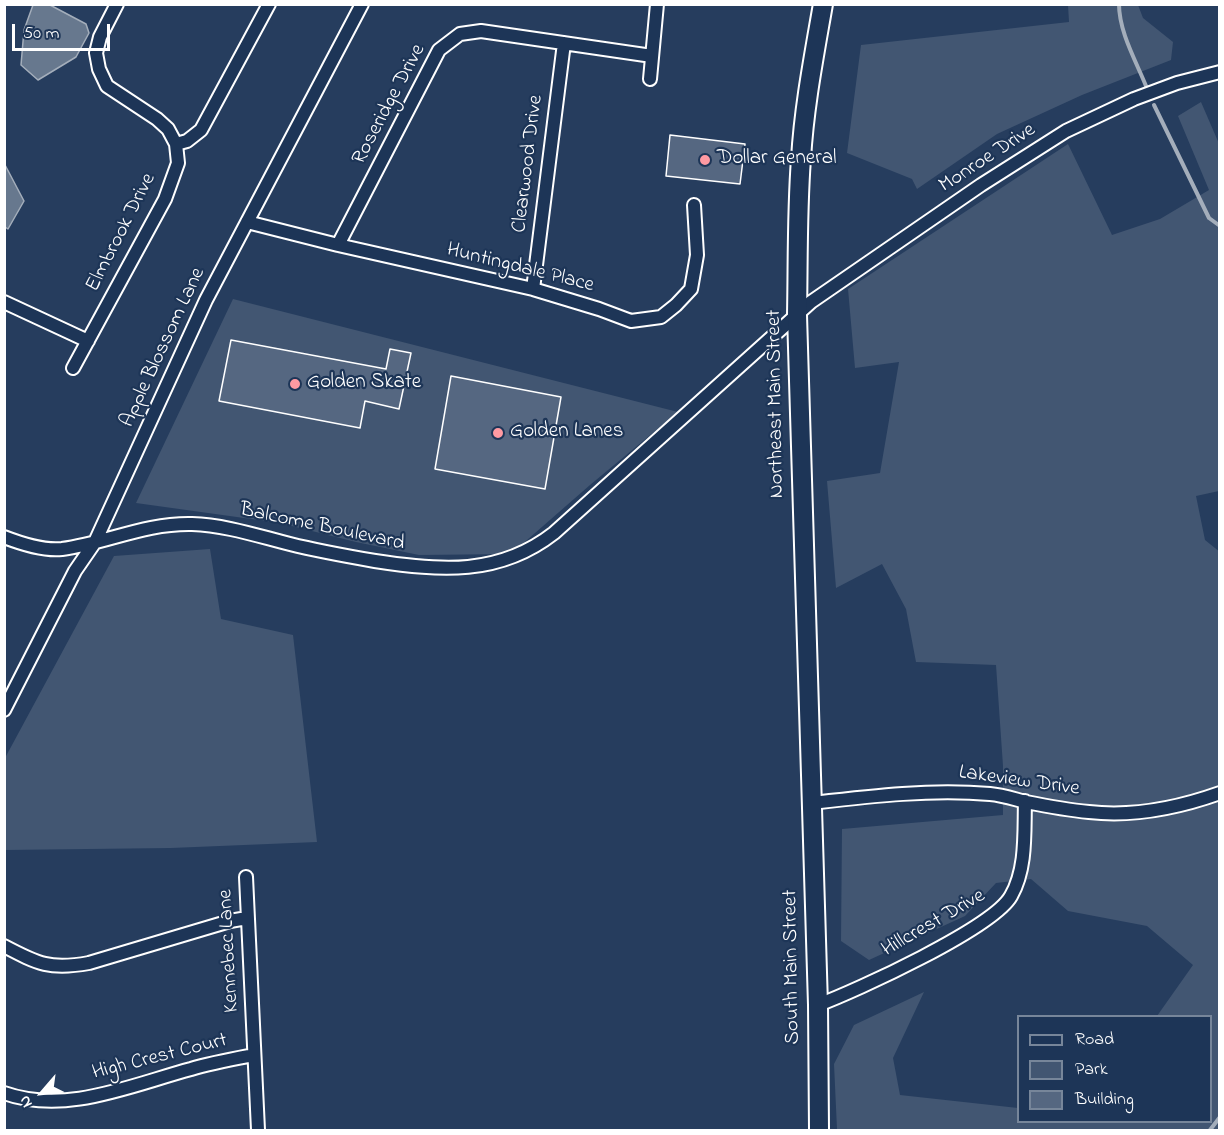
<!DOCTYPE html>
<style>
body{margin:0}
#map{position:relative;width:1224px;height:1135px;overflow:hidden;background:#263d5e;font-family:"Indie Flower",sans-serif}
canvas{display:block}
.frame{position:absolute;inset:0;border:6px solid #fff;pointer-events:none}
.legend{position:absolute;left:1017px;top:1015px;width:195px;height:108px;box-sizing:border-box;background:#1d3557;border:2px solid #77869a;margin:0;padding:8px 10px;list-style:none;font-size:18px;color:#fff}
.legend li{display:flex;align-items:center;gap:12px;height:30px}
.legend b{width:30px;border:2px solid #77869a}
.north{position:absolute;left:12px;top:1063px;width:60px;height:60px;-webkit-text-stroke:4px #1d3557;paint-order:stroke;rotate:242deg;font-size:16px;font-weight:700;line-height:24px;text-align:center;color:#fff}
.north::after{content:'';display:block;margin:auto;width:21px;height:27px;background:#fff;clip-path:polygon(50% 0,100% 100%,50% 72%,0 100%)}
.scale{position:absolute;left:12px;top:24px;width:98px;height:27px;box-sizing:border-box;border:3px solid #fff;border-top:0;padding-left:8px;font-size:18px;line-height:21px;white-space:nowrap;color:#fff;-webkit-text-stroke:4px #1d3557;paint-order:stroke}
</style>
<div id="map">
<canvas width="1224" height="1135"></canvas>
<div class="frame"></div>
<ul class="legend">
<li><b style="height:8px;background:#1d3557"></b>Road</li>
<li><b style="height:16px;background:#425672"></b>Park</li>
<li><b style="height:16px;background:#556781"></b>Building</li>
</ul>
<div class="north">N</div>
<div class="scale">50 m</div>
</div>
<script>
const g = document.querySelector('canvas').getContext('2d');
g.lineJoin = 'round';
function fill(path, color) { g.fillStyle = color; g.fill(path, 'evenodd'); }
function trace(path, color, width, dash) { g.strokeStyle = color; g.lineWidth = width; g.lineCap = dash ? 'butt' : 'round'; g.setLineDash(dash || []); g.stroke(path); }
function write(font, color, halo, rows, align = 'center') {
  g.font = font + ' "Indie Flower",sans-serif'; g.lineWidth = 4.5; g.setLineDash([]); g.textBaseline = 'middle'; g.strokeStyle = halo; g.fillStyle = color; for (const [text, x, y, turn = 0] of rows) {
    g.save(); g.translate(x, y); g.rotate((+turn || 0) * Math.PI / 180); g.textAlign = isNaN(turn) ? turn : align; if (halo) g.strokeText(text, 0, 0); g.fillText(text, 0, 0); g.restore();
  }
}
fill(new Path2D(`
 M1068,5H1138L1143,18L1173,42L1171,60L1082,95L997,134L917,189L912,179L847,153L861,45L1069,22Z
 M1201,102L1220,146L1219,491L1196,496L1205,540L1220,552L1219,1130L837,1129L834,1064L854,1025L924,992L893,1058L900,1095L1018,1108V1122H1210V1016H1157L1193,965L1147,926L1068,911L1031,879L996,883L965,916L869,960L841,941L842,829L1003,815V766L996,665L916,662L906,609L882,564L836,588L827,481L880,473L899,362L855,368L848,289L1068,144L1112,235L1160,219L1209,190L1178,116Z
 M233,299L678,412L590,485L511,554L419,555L356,542L280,523L136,503Z
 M210,549L221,619L293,635L317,842L171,848L5,850V758L114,556Z`), '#425672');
const water = new Path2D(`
 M33,5H50L86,24L89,33L76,57L38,80L21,65L24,30Z
 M4,163L24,201L8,229L5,227Z`);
fill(water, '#67788e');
trace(water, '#a4aebb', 1.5);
trace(new Path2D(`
 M1119,4C1119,32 1136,61 1146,86
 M1154,105L1209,218L1220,226
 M1210,1130L1220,1117`), '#a4aebb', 4);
const building = new Path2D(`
 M670,135L745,144L740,184L666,176Z
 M231,340L386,369L390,349L411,353L399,409L365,401L360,428L219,401Z
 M451,376L561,397L545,489L435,469Z`);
fill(building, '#556781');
trace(building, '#fff', 1.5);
const minor = new Path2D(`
 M650,79L657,4
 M176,144L187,141L201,130L269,4
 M247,222L338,245L533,289L599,309L631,321L661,317L676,305L691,289L697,255L694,205
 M338,245L439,50L460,34L481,31L652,56
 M533,289L564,43
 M4,302L88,341
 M73,368L165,199L178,163L176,144L168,129L157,119L107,86L99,69L96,53L100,37L117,4
 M4,537C22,544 43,551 62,549C107,543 144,523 192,524C225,525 258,536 290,544C318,551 346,556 375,561C440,571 499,576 554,533L811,302L981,185L1066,131L1134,99L1177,83L1220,72
 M4,710L75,571L95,542L206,300L362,4
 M812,803C872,796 930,789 990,794C1002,795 1014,799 1026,802C1046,806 1068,810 1089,812C1133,817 1178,808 1220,793
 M246,877L258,1130
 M4,946C38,964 50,970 89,963L230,921L247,918
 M818,1005C856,991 993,928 1011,896C1027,868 1024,832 1025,801
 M4,1093C66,1115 131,1085 191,1069C211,1063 233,1059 254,1055`);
const primary = new Path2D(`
 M819,1130L818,1005L797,315C798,263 797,211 801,159C804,107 814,56 823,4`);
trace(minor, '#fff', 16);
trace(primary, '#fff', 22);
trace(minor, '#1d3557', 12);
trace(primary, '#1d3557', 18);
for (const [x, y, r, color] of [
 [705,160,6,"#ff9aa2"],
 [295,384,6,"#ff9aa2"],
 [498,433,6,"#ff9aa2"]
]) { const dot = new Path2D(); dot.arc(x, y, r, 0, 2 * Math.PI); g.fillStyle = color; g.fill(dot); trace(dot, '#1d3557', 2); }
write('21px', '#fff', '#1d3557', [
 ["Roseridge Drive",390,105,-62],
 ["Monroe Drive",988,159,-33],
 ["Clearwood Drive",529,164,-83],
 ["Elmbrook Drive",122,233,-63],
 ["Huntingdale Place",520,269,14],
 ["Apple Blossom Lane",164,348,-65],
 ["Northeast Main Street",777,404,-91],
 ["Balcome Boulevard",322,528,12],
 ["Lakeview Drive",1019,782,8],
 ["Hillcrest Drive",934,924,-30],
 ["Kennebec Lane",230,951,-93],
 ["South Main Street",793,967,-91],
 ["High Crest Court",160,1058,-14]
]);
write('21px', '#fff', '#1d3557', [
 ["Dollar General",717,160],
 ["Golden Skate",307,384],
 ["Golden Lanes",510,433]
], 'left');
</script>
